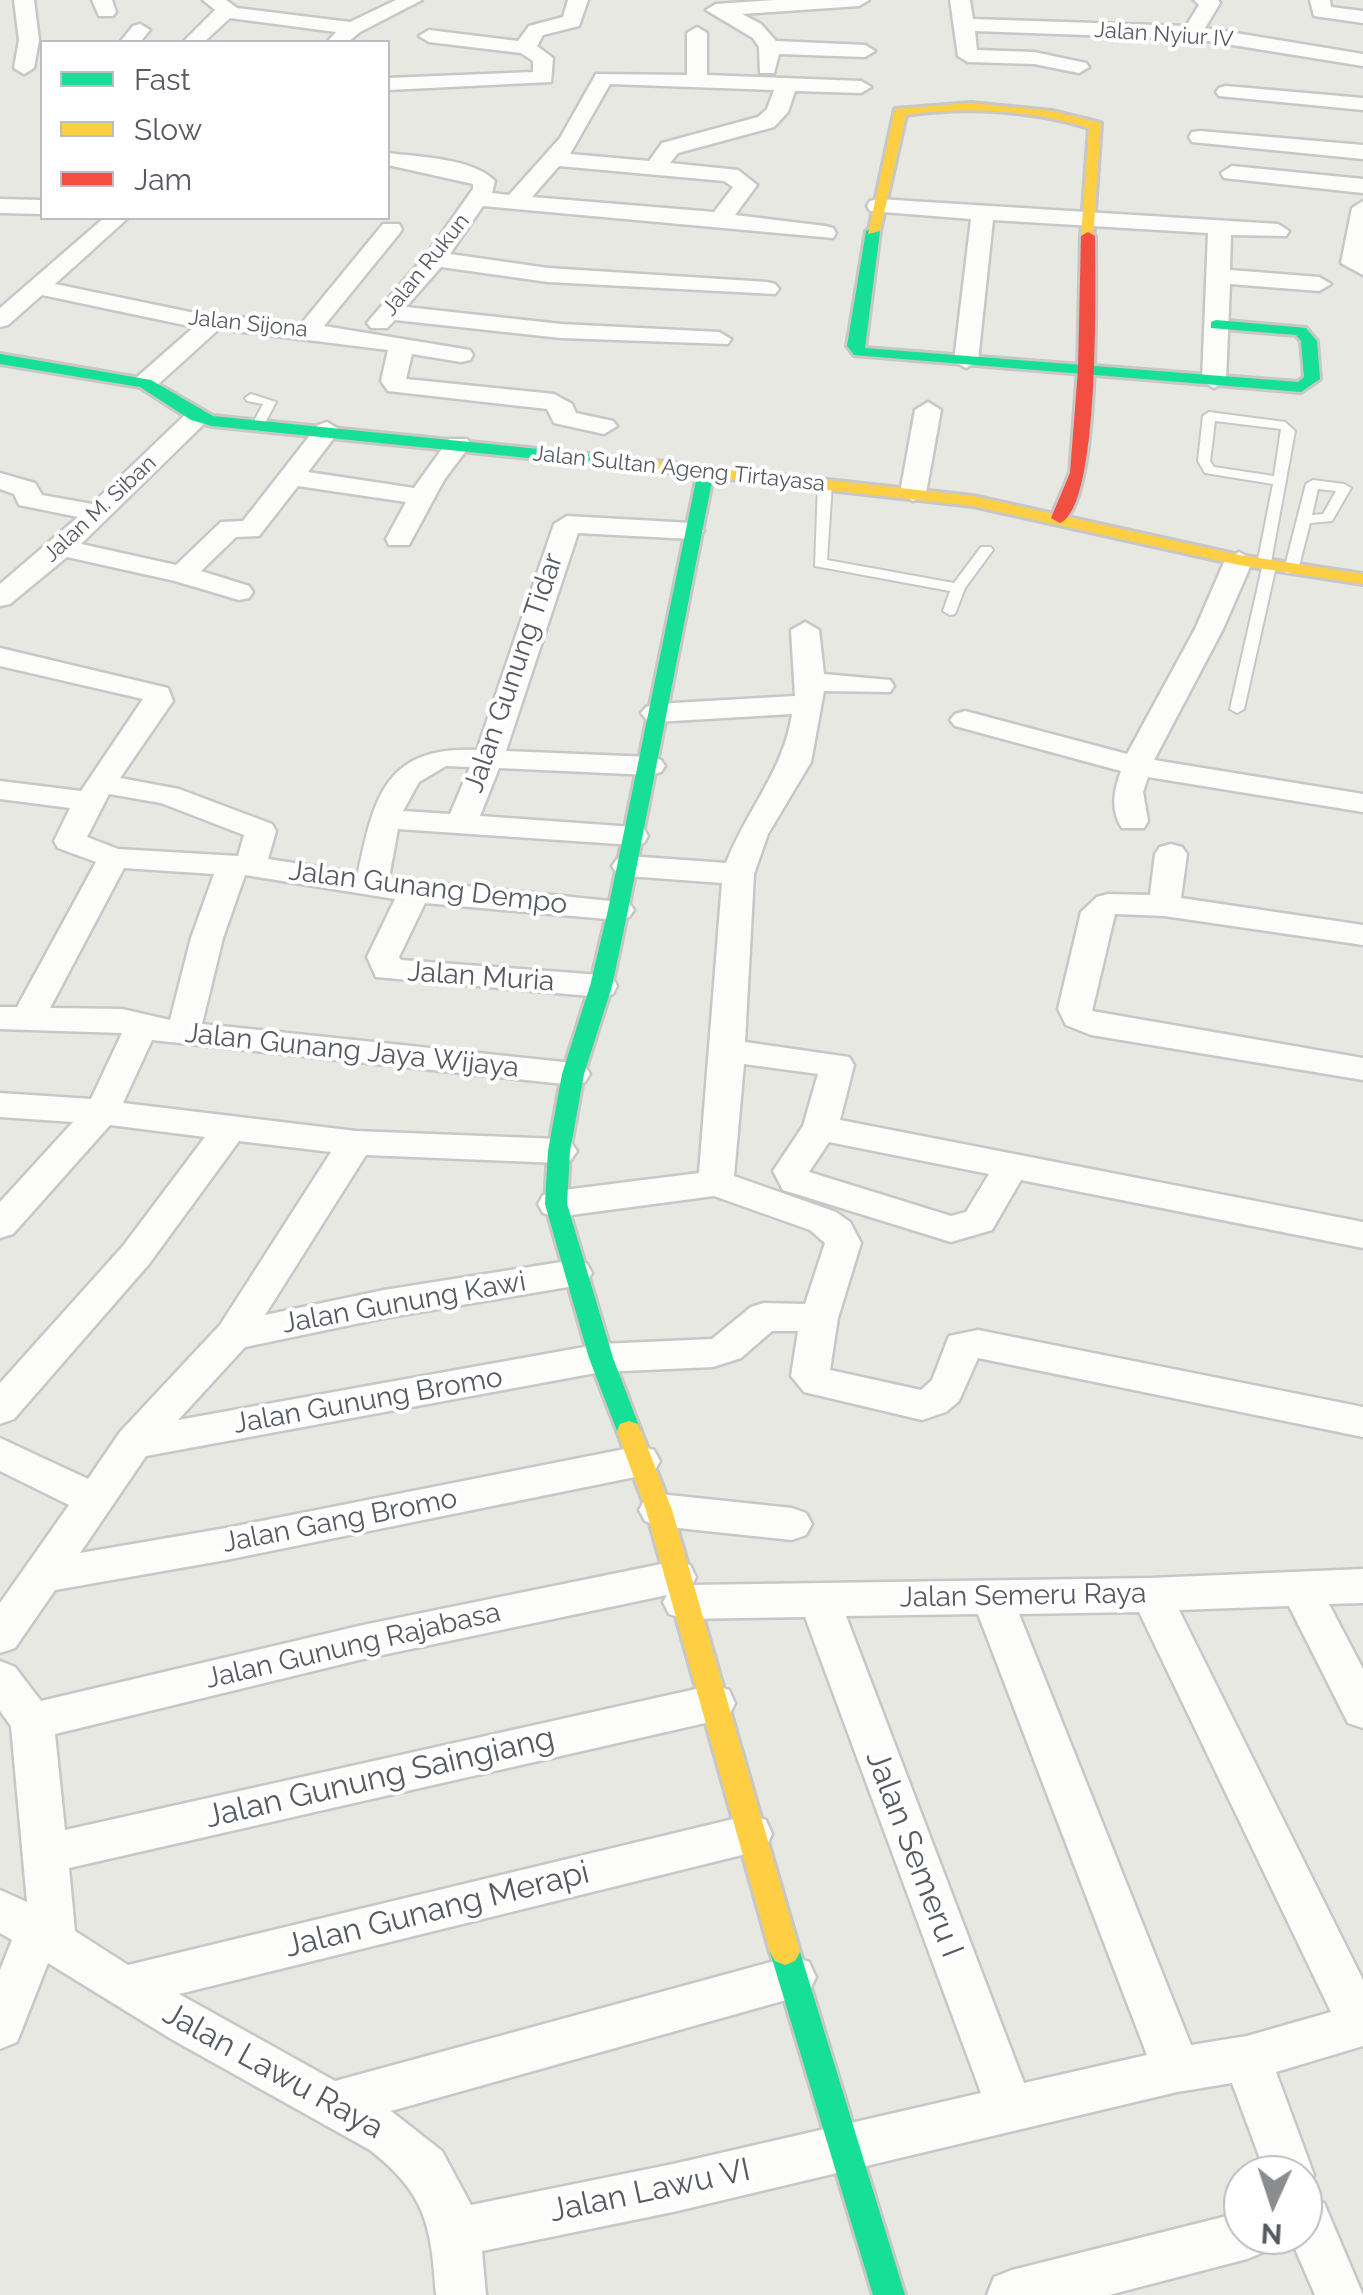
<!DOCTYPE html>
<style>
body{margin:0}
#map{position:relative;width:1363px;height:2295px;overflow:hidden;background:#e8e8e2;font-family:Raleway,sans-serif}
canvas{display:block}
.legend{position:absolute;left:40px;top:40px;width:350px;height:180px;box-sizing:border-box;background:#fff;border:2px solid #bcbdc0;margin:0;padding:12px 18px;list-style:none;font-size:30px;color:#575a61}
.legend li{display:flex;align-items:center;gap:20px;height:50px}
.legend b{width:50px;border:2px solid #bcbdc0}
.north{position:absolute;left:1223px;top:2155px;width:100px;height:100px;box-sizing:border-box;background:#fff;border:2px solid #bcbdc0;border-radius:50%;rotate:183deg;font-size:28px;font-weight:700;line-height:40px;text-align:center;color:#575a61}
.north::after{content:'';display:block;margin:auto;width:35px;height:45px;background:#8a8c8e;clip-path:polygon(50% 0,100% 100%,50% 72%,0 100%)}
</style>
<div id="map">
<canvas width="1363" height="2295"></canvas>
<ul class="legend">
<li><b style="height:12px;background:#16e098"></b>Fast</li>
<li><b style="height:12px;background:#ffcf43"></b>Slow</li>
<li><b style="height:12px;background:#f24e42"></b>Jam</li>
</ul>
<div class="north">N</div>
</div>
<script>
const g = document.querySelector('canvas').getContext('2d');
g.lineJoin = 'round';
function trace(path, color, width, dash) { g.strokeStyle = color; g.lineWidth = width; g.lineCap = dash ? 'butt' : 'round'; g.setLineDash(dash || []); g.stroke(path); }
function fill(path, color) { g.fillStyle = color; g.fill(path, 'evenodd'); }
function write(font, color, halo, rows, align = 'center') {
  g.font = font + ' Raleway,sans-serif'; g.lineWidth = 8; g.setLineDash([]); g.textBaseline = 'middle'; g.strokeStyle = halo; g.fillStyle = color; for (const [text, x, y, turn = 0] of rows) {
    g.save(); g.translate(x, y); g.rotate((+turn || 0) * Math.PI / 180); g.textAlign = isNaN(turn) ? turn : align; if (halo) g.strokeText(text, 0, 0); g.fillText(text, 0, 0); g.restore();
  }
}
const lane = new Path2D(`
 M251,394L276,402L263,427L257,431L251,427L263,404L247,401L245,398Z
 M1209,412L1285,422L1295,431L1271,562L1276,566L1244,709L1237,713L1230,709L1262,568L1257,565L1273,484L1205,473L1198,461L1203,416ZM1215,421L1281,429L1274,476L1214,467L1210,461Z
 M825,480L832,484L827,560L954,583L981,547H991L993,550L965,588L955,614L950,615L943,611L950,591L815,566L818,484Z
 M1313,480L1344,484L1351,488L1332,521L1310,523L1298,570L1296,573H1286L1284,570L1306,484ZM1318,489L1336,491L1323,514L1312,515Z`);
const street = new Path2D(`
 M14,0H34L39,40L34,68L24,74L14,68L19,40Z
 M92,0H112L116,12L113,16H99Z
 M203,0H226L237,8L350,22L396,0H422L360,32L348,42H327L336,32L230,18L204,42H183L215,10Z
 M568,0H588L579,26L543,35L537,46L553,58L551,82L388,90V78L533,72V61L521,53L429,42L419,36L429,30L518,41L529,26L563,17Z
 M774,0H869L859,6L742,14L761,24L776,41L865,45L875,51L865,57L779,54L774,73H760L759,47L753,38L706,10L716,4Z
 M950,0H970L973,19L1186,26L1199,5L1194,0H1218L1220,3L1205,28L1363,54V66L1195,39L975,31L977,50L1034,52L1086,63L1089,67L1079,73L1034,64L968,62L958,56Z
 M1310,0H1330L1331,7L1363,11V23L1314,16Z
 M140,24L150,30L140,42H120L133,26Z
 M697,27L707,33V75L861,81L871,87L861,93L795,91L788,112L774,127L678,153L670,163L738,170L757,185L735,215L825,226L833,228L836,233L833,238L483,206L450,254L548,268L767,282L775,284L779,289L775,294L548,282L441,267L406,307L561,324L719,332L731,339L728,344L561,338L395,320L387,328H371L367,323L371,318L427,254L473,189V184L388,165V153C418,157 473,158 495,181L492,193L509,195L560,138L596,74L687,75V33ZM610,84L774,90L767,109L758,117L662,143L649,161L570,154ZM559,166L724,181L733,187L714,212L532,197Z
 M1226,86L1363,98V110L1219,96L1216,92L1219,88Z
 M1200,131L1363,145V159L1192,142L1189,137L1192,132Z
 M1232,166L1363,179V193L1224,178L1221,173Z
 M0,199L42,200V214L0,213Z
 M878,199L1278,224L1289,231L1286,236L1231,235L1230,270L1319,277L1331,284L1319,291L1230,284L1226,381L1214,388L1202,381L1208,233L993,220L978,361L966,368L954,361L971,219L870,211L867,206L870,201Z
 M1363,201V275L1341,263L1352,208Z
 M104,218H128L55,284L190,312L301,324L383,224H399L402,229L399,234L324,326L470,350L473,355L470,360L461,362L412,354L406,379L554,394L572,404L576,413L613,421L617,426L604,434L554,423L547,409L388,391L381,381L388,350L219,329L154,388L145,390L133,383L136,378L194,327L42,295L8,325L0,327V308Z
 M928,402L941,410L926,493L913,501L900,493L915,410Z
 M197,409L206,412L210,417L206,422L81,544L176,565L221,522L243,521L318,425L327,422L340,430L308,472L414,488L449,439H467L471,444L444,480L409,545H389L386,539L406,502L298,486L259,536L236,537L201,571L249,586L253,592L249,598L239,600L175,581L67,557L10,604L0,606V584L78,517L19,505L14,494L0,489V473L35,483L42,495L92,504L188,412Z
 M567,516L691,523L704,531L691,539L578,533L506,751L650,757L661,760L665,766L661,772L650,775L499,768L480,816L633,827L644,829L648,836L644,843L633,845L398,829L389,878L629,903L634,910L629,917L618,920L425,903L399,957L401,960L601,975L613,978L617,986L613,994L601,997L376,977L367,957L395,899L245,875L223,938L202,1024L573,1063L585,1066L590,1074L585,1082L573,1085L152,1040L123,1103L356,1131L559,1139L571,1142L577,1151L571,1160L559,1163L366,1155L265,1315L384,1290L574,1260L587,1264L592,1273L587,1282L574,1286L384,1318L245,1347L178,1420L601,1344L712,1339L751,1307L764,1303L805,1304L825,1243L810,1230L714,1196L556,1217L543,1213L538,1204L543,1195L556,1191L699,1173L722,883L628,876L617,873L612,866L617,859L628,856L726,863C746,811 784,770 792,714L656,722L646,719L641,713L646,707L656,704L795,696L791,630L805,622L819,630L824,674L890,680L894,686L890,692L824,691L811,762L768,834L754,874L745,1042L849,1057L854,1065L840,1120L1363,1222V1248L1021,1180L992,1230L951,1242L783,1190L773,1171L803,1126L818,1074L744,1064L734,1176L836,1212L850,1222L861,1243L838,1318L830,1370L921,1390L932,1380L949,1336L978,1330L1363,1407V1437L978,1358L959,1401L946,1412L922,1420L804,1392L791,1376L798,1331H772L741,1358L713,1367L601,1372L146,1456L80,1553L226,1528L640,1446L654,1450L660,1461L654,1472L640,1476L226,1560L55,1590L15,1648L0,1653V1603L69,1505L0,1471V1438L88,1479L120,1432L220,1325L331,1152L239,1141L149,1264L14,1419L0,1424V1383L123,1246L205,1137L110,1125L13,1234L0,1238V1202L73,1122L0,1117V1093L91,1099L122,1033L0,1029V1007H17L96,862L58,848L54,841L70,808L0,799V781L81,791L143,699L0,666V648L168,688L173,701L120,778L179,789L272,824L276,831L268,859L358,873C374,796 386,746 477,750L554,524ZM446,766L470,767L450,814L403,811L419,782ZM109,794L161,803L244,835L238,856L118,849L87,837ZM124,868L214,874L191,938L170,1020L122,1009L50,1008ZM829,1142L989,1174L966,1212L951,1216L809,1172Z
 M1239,552L1253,560L1223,629L1154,760L1363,794V812L1148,777L1143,792L1148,821L1144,828H1122C1110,809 1114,790 1121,771L955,726L950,720L955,714L965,711L1127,754L1195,629L1225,560Z
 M1171,844L1182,847L1187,854L1181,898L1363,925V945L1164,916L1115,914L1092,1011L1363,1058V1080L1091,1035L1066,1025L1058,1009L1081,912L1097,897L1108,894L1150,895L1155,854L1160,847Z
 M659,1494L792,1508L806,1513L812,1524L806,1535L792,1540L659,1526L645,1521L639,1510L645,1499Z
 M676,1561L690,1565L696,1577L692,1585L1151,1578L1363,1569V1603L1329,1604L1363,1669V1728L1348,1723L1289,1606L1179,1610L1363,1980V2046L1276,2072L1314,2175L1307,2192L1303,2193V2175H1266L1232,2083L1177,2092L673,2212L482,2251L486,2295H436C431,2226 427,2195 370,2150L173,2040L48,1963L17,2042L0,2049V1970L12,1940L0,1933V1890L27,1902L11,1726L0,1711V1661L15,1667L41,1701L363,1625ZM667,1595L663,1602L669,1614L684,1619L805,1617L981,2093L673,2164L471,2205L442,2151L391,2111L793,1998L809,1992L816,1977L809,1962L793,1956L335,2081L179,1994L750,1853L766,1848L772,1834L766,1820L750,1815L128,1965L75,1931L69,1868L714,1721L729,1716L735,1703L729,1690L714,1685L65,1830L55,1734L363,1659ZM1139,1612L1331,2012L1247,2036L1191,2045L1019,1614ZM978,1614L1147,2055L1024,2083L846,1616Z
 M1307,2196L1324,2203L1363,2295H1315L1289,2235H1303V2198Z
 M1243,2212V2235H1272L1264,2252L1247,2259L1109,2295H987L994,2277L1012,2270Z`);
const fast = new Path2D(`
 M873,227L880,231L865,348L1298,382L1304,377L1301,341L1296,335L1211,328V322L1216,320L1306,328L1317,341L1320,379L1301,392L854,355L847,346L866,231Z
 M0,354L151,380L213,416L627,458L635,463L627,468L212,426L191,420L140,387L0,364Z
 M706,466L714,471L628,910L612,986L584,1074L570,1151L567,1204L613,1358L641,1431L638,1438H620L617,1431L589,1358L545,1204L548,1151L562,1074L590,986L608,910L698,471Z
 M785,1939L795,1943L800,1952L905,2295H873L770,1952L775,1943Z`);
const slow = new Path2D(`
 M971,103L1052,111L1101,123L1093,239L1081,236L1089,128C1031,110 966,106 906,115L880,231L868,234L895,109Z
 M627,458L973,496L1239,555L1363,574V584L1239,565L973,506L621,467L619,463Z
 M629,1421L638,1424L641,1431L672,1510L800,1952L795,1961L785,1965L775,1961L770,1952L646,1510L617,1431L620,1424Z`);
const jam = new Path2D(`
 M1088,232L1095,236C1095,282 1101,507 1060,523L1051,518L1070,473L1078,370L1081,236Z`);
trace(lane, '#c7c7c7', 4);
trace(street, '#c7c7c7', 5);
trace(fast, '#c7c7c7', 6);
trace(slow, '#c7c7c7', 6);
trace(jam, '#c7c7c7', 6);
fill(lane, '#fcfcfb');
fill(street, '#fcfcfb');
fill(fast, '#16e098');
fill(slow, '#ffcf43');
fill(jam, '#f24e42');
write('22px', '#575a61', '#fff', [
 ["Jalan Nyiur IV",1164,35,4],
 ["Jalan Rukun",426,265,-51],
 ["Jalan Sijona",248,324,6],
 ["Jalan Sultan Ageng Tirtayasa",679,469,6],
 ["Jalan M. Siban",100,509,-43]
]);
write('28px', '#575a61', '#fff', [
 ["Jalan Gunung Tidar",514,673,-71],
 ["Jalan Gunang Dempo",428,888,7],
 ["Jalan Muria",481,977,4],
 ["Jalan Gunang Jaya Wijaya",352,1051,6],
 ["Jalan Gunung Kawi",404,1303,-10],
 ["Jalan Gunung Bromo",368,1401,-10],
 ["Jalan Gang Bromo",340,1521,-11],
 ["Jalan Semeru Raya",1023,1596,-1],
 ["Jalan Gunung Rajabasa",353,1646,-13]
]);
write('32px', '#575a61', '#fff', [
 ["Jalan Gunung Saingiang",380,1778,-13],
 ["Jalan Semeru I",914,1854,69],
 ["Jalan Gunang Merapi",437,1910,-14],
 ["Jalan Lawu Raya",273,2071,29],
 ["Jalan Lawu VI",650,2191,-12]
]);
</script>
